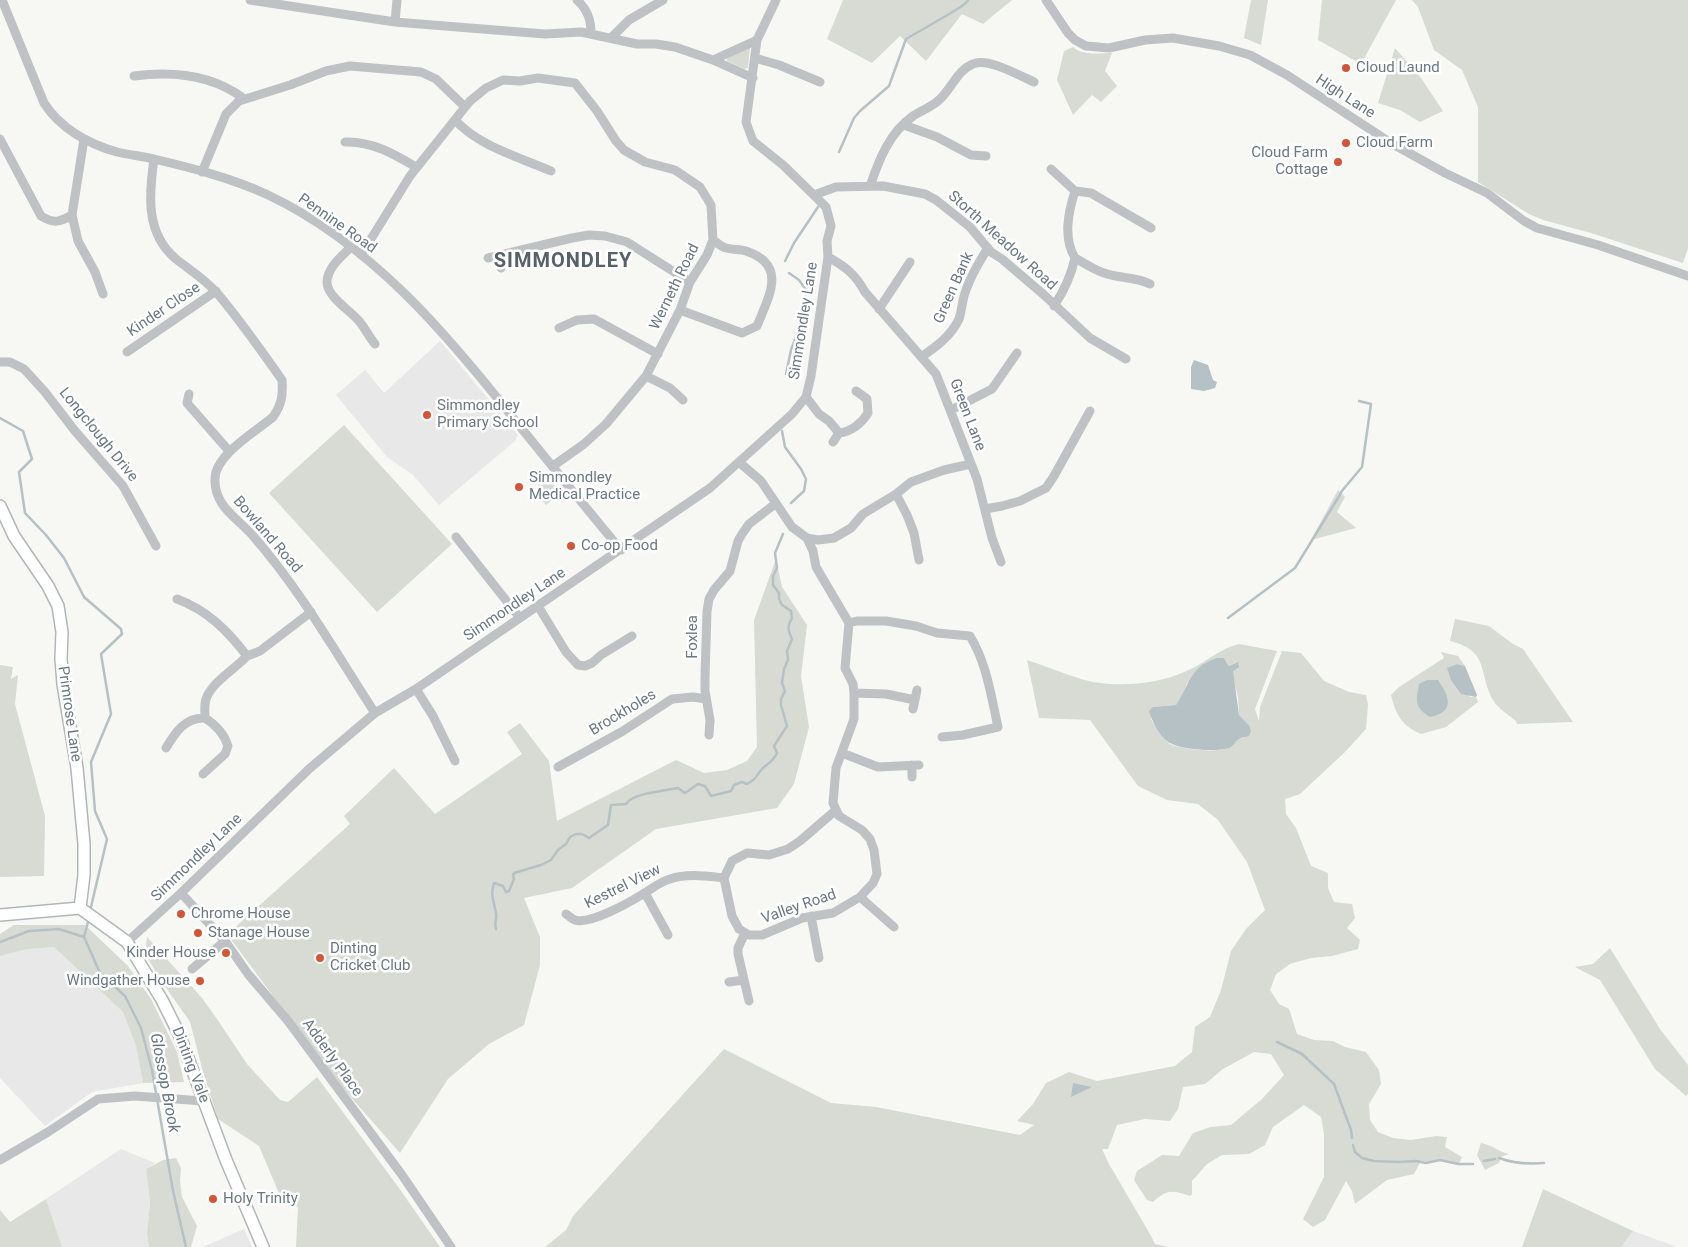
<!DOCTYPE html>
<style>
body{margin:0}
canvas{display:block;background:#f7f7f4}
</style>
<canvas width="1688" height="1247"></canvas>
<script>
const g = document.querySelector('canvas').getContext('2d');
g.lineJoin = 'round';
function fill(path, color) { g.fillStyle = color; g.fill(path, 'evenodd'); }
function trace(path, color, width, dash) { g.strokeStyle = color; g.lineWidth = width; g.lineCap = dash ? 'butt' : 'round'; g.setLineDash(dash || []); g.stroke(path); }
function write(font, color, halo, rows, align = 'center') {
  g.font = font + ' Roboto,sans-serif'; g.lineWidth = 5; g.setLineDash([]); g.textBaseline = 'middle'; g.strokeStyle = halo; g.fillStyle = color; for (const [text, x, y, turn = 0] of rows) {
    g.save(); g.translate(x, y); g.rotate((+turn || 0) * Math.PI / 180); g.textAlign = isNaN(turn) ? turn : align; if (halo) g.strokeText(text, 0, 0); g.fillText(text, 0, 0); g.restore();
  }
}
fill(new Path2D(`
 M440,341L518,435L515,441L439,505L412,474L387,457L336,395L365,370L384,393Z
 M54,947L123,1012L136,1046L143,1083L92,1092L45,1126L0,1078V956L28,949Z
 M121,1149L155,1163L146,1169L150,1202L147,1234L149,1247H62L46,1199Z
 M244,1229L252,1247H203L205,1246Z
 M1633,1231L1677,1247H1621Z`), '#e7e8e7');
fill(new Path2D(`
 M843,0H1012L983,24L962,14L926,61L900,36L872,63L827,39Z
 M1251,0H1268L1261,45L1244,38Z
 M1322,0H1396L1361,64L1318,40Z
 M1412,0H1688V248L1683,263L1591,233L1543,220L1529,214L1478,182V107L1462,70L1434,50L1418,7Z
 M1073,47C1082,56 1101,53 1112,53L1105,71L1117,86L1101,102L1092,95L1073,115L1057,80L1064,51Z
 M748,48H750L748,68L744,69L727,61V58Z
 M1395,48L1421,78L1443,111L1420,122L1400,110L1378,103Z
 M344,425L452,544L377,612L269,493Z
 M548,477L561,493L546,505L535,492L539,484Z
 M1338,490L1345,497L1337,512L1356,528L1311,540Z
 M776,559L782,587L807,625L801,676L809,727L794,784L777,808L656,829L572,888L524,898L540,937V965L524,1025L489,1044L448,1079L400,1153L334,1078L230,938L231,931L350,824L344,816L394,768L435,814L522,754L507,732L520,723L549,761L557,821L676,760L704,773L727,770L747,761L757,747L754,620Z
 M1455,619L1489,626L1513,644L1523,649L1573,722L1517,724L1516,721C1509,715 1497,708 1493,700C1478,672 1490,651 1450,641Z
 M1239,644L1277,651L1255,709L1259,721L1260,707L1282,651L1301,653L1324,681L1349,692L1366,695L1368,705L1366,729L1345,752L1300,794L1285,799L1286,814L1296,828L1311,866L1328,873V888L1334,902L1352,904L1355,918L1347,928L1360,940L1358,949L1332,956L1311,958L1290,964L1276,974L1270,990L1279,1004L1289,1009L1297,1034L1314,1040L1333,1041L1345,1047L1366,1052L1379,1070L1381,1084L1369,1104L1370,1120L1378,1132L1393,1138L1411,1140L1436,1136L1447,1137L1445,1147L1462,1157L1459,1164L1440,1159L1432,1162L1421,1161L1414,1174L1387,1180L1355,1204L1352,1191L1346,1181L1325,1220L1313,1227L1303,1219L1324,1177V1134L1321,1117L1304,1105L1273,1127L1265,1145L1249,1154L1222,1155L1207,1164L1192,1181V1194L1190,1196C1173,1190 1167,1189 1153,1202L1147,1200L1134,1180L1137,1171L1162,1155L1179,1156L1193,1133L1211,1127L1231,1125L1262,1099L1284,1075L1271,1054L1254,1052L1223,1069L1205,1084L1183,1087L1178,1109L1170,1121L1145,1119L1117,1125L1108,1149H1102L1109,1164L1150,1234L1155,1244L1168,1247H545L566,1230L573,1216L724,1049L831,1103L876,1107L1020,1135L1034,1125L1017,1121L1033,1104L1046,1083L1069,1072L1097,1081L1175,1066L1192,1052L1195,1027L1210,1017L1221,990L1231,951L1246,929L1265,910L1247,862L1218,820L1198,804L1167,800L1138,786L1090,720L1039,718L1027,660C1049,667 1071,677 1093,682C1123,687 1157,684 1184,672C1203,665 1218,649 1239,644ZM1227,664L1230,666L1238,697L1239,715L1249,725L1245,737C1237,738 1233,747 1225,749C1212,752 1183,750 1170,744C1162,739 1156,727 1151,719L1153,707L1176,705L1182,697L1187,683Z
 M1441,652L1458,656L1465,666L1457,664L1447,669L1470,697H1476L1478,702L1446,727L1421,734C1402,726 1396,715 1391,695L1399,687L1444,658Z
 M0,665L13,667L11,679L18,675L15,704L45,816L44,876L0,877Z
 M14,925H85L128,966L151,999L177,1052L184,1082L143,1083L136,1046L123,1012L54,947L28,949L0,956V934Z
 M147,937L202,998L217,1019L247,1064L280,1100L288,1102L317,1077L399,1188L440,1247H296L298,1207L283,1203L259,1146L218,1119L203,1072L190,1022L162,982L145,954Z
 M1610,948L1660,1029L1688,1065V1094L1686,1096L1655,1069L1600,980L1575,967L1593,964Z
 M1481,1143C1492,1145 1499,1152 1509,1154L1501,1157L1499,1163L1485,1170L1477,1155Z
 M176,1158L181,1168L180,1181L182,1197L197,1226L191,1247H149L147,1234L150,1202L146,1169L163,1160Z
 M1543,1189L1633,1231L1621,1247H1522Z
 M46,1199L62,1247H0V1210L10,1222Z`), '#d7dbd4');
fill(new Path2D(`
 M1194,360L1208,365L1213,380L1217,382L1215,388L1204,391L1191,389V367Z
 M1217,658H1224L1227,664L1230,666L1238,662L1239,667L1233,671L1239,715L1249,725L1251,731L1249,736C1246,737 1243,737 1241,738C1236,740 1234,746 1229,748C1216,752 1182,750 1170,743C1160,738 1152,721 1149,711L1153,707L1176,705C1185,692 1189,675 1202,665C1206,662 1212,660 1217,658Z
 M1457,664L1465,666L1477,695L1476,697L1461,694L1451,680L1447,668Z
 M1427,680H1438C1450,697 1455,712 1430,717C1414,707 1416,701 1419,684Z
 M1073,1083L1092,1087L1071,1097Z`), '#b5c1c4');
trace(new Path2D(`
 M839,152L854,118L860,111L889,86L906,39L951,13C957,8 964,7 968,0
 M785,261L794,243L818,207
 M786,374L791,350L803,319L806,290L799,280L789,273
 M0,418L23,431L32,459L19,472L25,513L46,535L64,558L84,597L121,629L122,634L101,654L111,714L91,762L95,811L107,839L91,907
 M782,431L785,447L801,469L806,479L804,491L791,503
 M1341,492L1362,467L1371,404L1359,401
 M1228,618L1295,568L1341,493
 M496,929C494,923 497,919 496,913C494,902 490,894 494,883L503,886L506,892L509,891L514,879L513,876L514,873L541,865L551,860L558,850L566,844L570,837L576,834H582L589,838L608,825L611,805L626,804C633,793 664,791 678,788L685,793L698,784L705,786L711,796L731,791L734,785L742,782L747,784C758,778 755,777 762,769C768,763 773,762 777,753L774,746L787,726L781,705V699L785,691L782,683L784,669L788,660L787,651L792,639C788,631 787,626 792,618L791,611L782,605L779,599V593L773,585V576L777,568L775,553L783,534
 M84,937L88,922
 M0,942L29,931L59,929L84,937L100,973L125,996L141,1028L152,1070L173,1191L186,1247
 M1277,1042L1302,1054L1334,1084L1351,1130L1352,1138
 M1353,1145L1355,1152L1362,1158L1374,1161L1398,1162L1416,1161L1426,1163L1440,1160L1458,1164H1473
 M1499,1158C1512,1163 1530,1164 1544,1163
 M1484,1161L1495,1159`), '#b5c1c4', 2.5);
const major = new Path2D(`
 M0,506L14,536L48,586L58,606L62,632L61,659L63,684L77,768L84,844V875L80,908
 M80,908L127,942L162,1000L179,1034L226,1160L263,1247
 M0,915L80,908`);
trace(major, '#b2b6b9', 14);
trace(new Path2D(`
 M2,0L44,103C60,128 88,144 117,152C129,155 142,156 154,159C192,168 231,178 266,194C371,243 448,335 518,424C552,466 586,508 621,550
 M250,0L395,22L545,34L581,32L637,44H656L675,47L713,60L753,78
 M577,0C588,10 591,20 591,34
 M1046,0L1068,33L1075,40L1086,46L1109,48L1145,40L1173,38L1219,46L1250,55L1287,75L1391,143L1445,173L1487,193L1524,221L1537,228L1598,245L1688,276
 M395,22L397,0
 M611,38L629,20L663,0
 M755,58L779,65L820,82
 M713,60L757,40
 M134,76C172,71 212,75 243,98
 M455,120C480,147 519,157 551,171
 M904,125L937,137L971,155L986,156
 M0,139L41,216C54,224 60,222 72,215L84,139
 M345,142C372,141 394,154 416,167
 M154,159C149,194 145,233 176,259C190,270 205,279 217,293C240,320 261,350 282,380C283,395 282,404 273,417C255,432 215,455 215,479C214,507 238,518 254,537C301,591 336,653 375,713
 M1051,169L1075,191C1068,213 1063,238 1075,258C1071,276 1064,291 1054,306
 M202,172L226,114L239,101L290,85L326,71L350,66L421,72L436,79L465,107
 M870,186C879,160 889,133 913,116C922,110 932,107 939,100C951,90 957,70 973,64C988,57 1020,76 1034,82
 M1075,191L1091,193L1151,228
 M814,195L836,187L883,186L925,194L936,200L970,227L991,252L1002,259L1043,294L1090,338L1126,359
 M72,215L78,241L95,272L103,294
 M351,247C342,256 327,268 327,282C327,297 351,311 359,321C365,328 369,337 375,344
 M361,255L410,176L470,101L486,88L503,80L520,81L538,78L575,83L597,111L616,141L624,150L645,162L675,170L700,187L711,205L713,240L707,255L690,282L680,310L646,376L606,424L584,444L553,466
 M498,255L501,268
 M828,257C846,267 855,274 865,292L936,374L977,479L992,538L1001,562
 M488,258L572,238L589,235L605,236L627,242L690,282
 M1075,258C1084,263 1094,270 1104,273C1120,279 1134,276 1150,284
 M879,309L910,262
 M680,310L742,333L757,326C769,296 788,265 746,251C740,249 733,250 726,248C722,247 717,243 713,240
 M559,328L577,320L594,319L658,354
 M127,352L216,291
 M921,357C936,347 951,336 959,319C962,310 962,301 965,293C970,277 979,262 988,248
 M0,362H10L24,369L45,392L75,431L123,486L156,546
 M646,376L670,388L683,400
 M189,394L187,403L229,451
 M806,397L819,414L829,421L839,433C851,432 862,423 868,413L867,399L856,391
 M951,410L992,389L1017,353
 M833,442L839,433
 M740,463L761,481L792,527L807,538L818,540L834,538L851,528L863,514L896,494L911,482L944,470L971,464
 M896,494L907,515L914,533L919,560
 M985,509L1002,506L1020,501L1046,488L1054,476L1090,411
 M456,537L520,618
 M807,538L813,551L816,567L849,623L845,668L853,684L854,693V719L836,768L833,803L839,816L862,830L870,839L874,850L877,874L873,883L860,897L833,913L802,918L762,935H749L739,929L732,916L724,878L732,861L747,853L769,855L788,849L800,841L836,810
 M177,599C207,610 228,631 247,656L260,651L311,612
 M538,606L566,652L578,665L585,666L592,663L601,655L632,636
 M849,623L857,621H886L916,626L937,633L970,636C987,664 991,696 998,727L963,735L942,737
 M416,689L433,716L455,761
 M854,693L886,694L915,700
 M913,709L917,690
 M709,735L710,720L705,691V677L707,611L709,599L714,590L730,571L738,541L742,534L749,524L775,504
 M166,748C175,733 185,717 205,718C205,712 204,705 206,699C212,682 235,669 247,656
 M842,753L878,767L919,765
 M912,765V777
 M558,767L623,731L672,699L693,697L706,699
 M203,774L225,754L228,746C224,733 216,725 205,718
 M181,893L225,941L248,974L288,1021L402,1175L451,1247
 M645,893L668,935
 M860,897L894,927
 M566,914C568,915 572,919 575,920C590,925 630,902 643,894C652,889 659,882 670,879C688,873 706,876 724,878
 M811,916L819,958
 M745,933L738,948V954L749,1001
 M127,942L181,893L309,769L375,713L416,689L710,488L792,414L806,397L811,376L828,257L827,241L831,226L826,207L783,165L753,141L746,122L757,40L776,0
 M192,969L225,941
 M729,982L744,980
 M0,1160L48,1132L98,1099L135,1096L203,1101`), '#bec2c5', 9);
trace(major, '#fff', 11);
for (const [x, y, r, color] of [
 [1346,68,5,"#d35538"],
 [1346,143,5,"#d35538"],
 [1338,162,5,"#d35538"],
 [427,415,5,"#d35538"],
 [519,487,5,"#d35538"],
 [571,546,5,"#d35538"],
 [181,914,5,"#d35538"],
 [198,933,5,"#d35538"],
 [226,953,5,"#d35538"],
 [320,958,5,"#d35538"],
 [200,981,5,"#d35538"],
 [213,1199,5,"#d35538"]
]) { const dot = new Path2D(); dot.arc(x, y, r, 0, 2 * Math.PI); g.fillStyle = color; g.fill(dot); trace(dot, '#fff', 2); }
write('15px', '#697882', '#fff', [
 ["Cloud Laund",1356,68],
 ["Cloud Farm",1356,143],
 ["Cloud Farm",1328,153,"right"],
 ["Cottage",1328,170,"right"],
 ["Simmondley",437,406],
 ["Primary School",437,423],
 ["Simmondley",529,478],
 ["Medical Practice",529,495],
 ["Co-op Food",581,546],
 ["Chrome House",191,914],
 ["Stanage House",208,933],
 ["Dinting",330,949],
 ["Cricket Club",330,966],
 ["Kinder House",216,953,"right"],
 ["Windgather House",190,981,"right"],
 ["Holy Trinity",223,1199]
], 'left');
write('15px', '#697882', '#fff', [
 ["High Lane",1345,97,33],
 ["Pennine Road",337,224,35],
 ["Storth Meadow Road",1002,241,42],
 ["Werneth Road",675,287,-64],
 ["Green Bank",954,288,-66],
 ["Kinder Close",164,310,-34],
 ["Simmondley Lane",804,321,-81],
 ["Green Lane",967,415,69],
 ["Longclough Drive",98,435,51],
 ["Bowland Road",267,535,49],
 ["Simmondley Lane",515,605,-34],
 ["Foxlea",693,637,-90],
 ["Brockholes",623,713,-31],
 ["Primrose Lane",69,714,82],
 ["Simmondley Lane",197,858,-44],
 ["Kestrel View",623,887,-26],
 ["Valley Road",799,907,-19],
 ["Adderly Place",332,1058,54],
 ["Dinting Vale",190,1065,69]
]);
write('italic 16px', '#64787f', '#fff', [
 ["Glossop Brook",164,1083,79]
]);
g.letterSpacing = '1px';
write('bold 20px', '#566168', '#fff', [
 ["SIMMONDLEY",563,262]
]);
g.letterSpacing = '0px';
</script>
